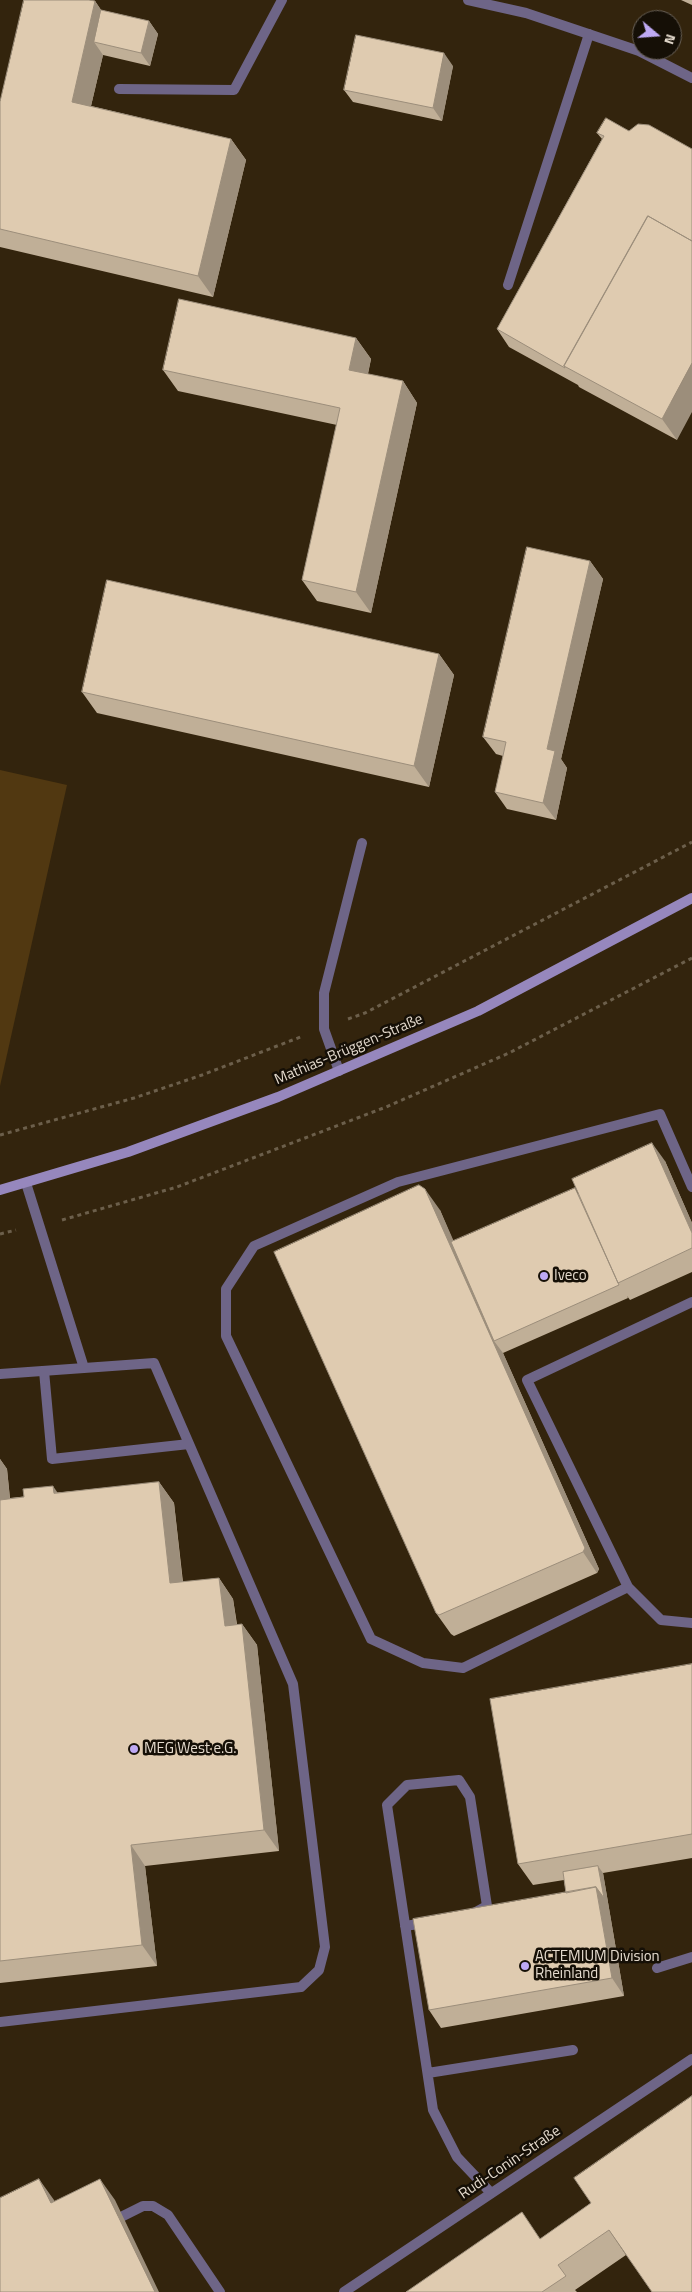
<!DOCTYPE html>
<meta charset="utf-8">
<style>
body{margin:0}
#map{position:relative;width:692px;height:2292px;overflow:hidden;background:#33240d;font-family:"Titillium Web",sans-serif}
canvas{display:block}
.north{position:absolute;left:632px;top:10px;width:50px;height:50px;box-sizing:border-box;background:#150f06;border:1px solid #686056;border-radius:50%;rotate:108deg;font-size:14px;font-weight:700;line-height:20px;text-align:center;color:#e4dacd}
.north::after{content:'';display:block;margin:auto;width:18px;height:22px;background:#bea9f4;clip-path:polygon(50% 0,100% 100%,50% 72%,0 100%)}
</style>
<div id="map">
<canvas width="692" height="2292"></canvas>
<div class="north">N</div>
</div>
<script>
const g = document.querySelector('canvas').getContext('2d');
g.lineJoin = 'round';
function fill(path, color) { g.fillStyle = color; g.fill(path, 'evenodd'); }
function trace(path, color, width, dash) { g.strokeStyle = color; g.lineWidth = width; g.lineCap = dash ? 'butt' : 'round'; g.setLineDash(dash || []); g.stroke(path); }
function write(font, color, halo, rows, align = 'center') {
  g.font = font + ' "Titillium Web",sans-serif'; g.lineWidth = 5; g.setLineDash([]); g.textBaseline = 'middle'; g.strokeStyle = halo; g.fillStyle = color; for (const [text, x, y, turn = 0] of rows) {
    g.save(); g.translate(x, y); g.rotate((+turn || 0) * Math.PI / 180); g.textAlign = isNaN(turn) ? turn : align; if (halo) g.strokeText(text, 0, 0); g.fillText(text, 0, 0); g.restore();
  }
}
fill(new Path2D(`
 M0,770L67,785L0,1086Z`), '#513811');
trace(new Path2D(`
 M348,1019L365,1013L692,842
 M0,1135L134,1098L202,1075L303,1036
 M62,1220L177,1187L386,1107L509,1053L692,958
 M0,1234L16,1230`), '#6c5f4b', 3, [4, 4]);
trace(new Path2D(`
 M119,89L234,90L282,0
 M508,285L589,34
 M339,1071L324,1029V993L362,843
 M26,1183L84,1368
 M692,1187L660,1114L398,1182L254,1246L226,1289V1336L371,1639L423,1663L463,1668L628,1587L527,1380L692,1302
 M44,1371L52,1459L189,1444
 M0,1374L154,1363L293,1684L325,1947L319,1970L301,1987L0,2022
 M628,1587L661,1620L692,1623
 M476,1912L487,1906L470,1797L459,1780L407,1785L387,1805L433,2110L457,2157L491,2193
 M405,1926L425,1923
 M657,1968L692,1957
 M428,2073L573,2050
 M123,2216L143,2206H153L168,2215L220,2292`), '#6e6587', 10);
trace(new Path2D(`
 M468,0L526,13L639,51L692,78
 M344,2292L692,2059`), '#6e6587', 10);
trace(new Path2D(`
 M0,1190L128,1152L278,1097L478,1011L692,898`), '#9687bd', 10);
fill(new Path2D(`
 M681,0H692V5Z
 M95,1L101,10L149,21L158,34L150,66L103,55L91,106L231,139L246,160L213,297L0,247V102Z
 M453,66L442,121L353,102L344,90Z
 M629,131L677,440L579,387L578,385L509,347L497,329L602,139L597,133Z
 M356,338L371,359L368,374L403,381L417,403L371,613L317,601L302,580L337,425L178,391L163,370Z
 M590,561L603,579L561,759L567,768L556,820L507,809L495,792L503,756L496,754L483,737Z
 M439,654L454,675L429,787L97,713L82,692Z
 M665,1161L692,1223V1272L630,1300L627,1296L628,1298L503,1353L599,1569L597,1573L454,1636L451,1634L436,1613L440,1210L453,1241Z
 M0,1459L7,1469L10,1498L159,1482L174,1503L183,1582L219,1578L233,1599L237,1624H242L257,1645L279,1851L145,1866L157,1966L0,1983Z
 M692,1664V1858L603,1873L624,1996L441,2028L429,2010L566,1893L564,1880L533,1885L518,1864Z
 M591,2203L626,2255L575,2290L577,2292H406L540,2239Z`), '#c0af97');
fill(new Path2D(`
 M95,1L110,23L94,42L103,55L87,123L72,102Z
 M149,21L158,34L150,66L141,53Z
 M444,53L453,66L442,121L433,108Z
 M231,139L246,160L213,297L198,276Z
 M356,338L371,359L364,391L349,370Z
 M692,363V412L677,440L662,419Z
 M403,381L417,403L371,613L356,592Z
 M590,561L603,579L561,759L567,768L556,820L543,803L547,749Z
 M439,654L454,675L429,787L414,766Z
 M652,1143L665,1161L692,1223V1233Z
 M425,1189L440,1210L497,1339L494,1341L503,1353L599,1569L597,1573L583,1552Z
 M0,1459L7,1469L12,1521L0,1503Z
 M159,1482L174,1503L185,1604L170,1583Z
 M53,1486L68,1508L54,1493Z
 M219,1578L233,1599L240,1647L225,1626Z
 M242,1624L257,1645L279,1851L264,1830Z
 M131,1845L145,1866L157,1966L142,1945Z
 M598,1866L603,1873L624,1996L612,1978L596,1887Z
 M39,2179L54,2200L66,2224L51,2203Z
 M100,2179L115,2200L159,2292H155Z`), '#9c8e7b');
const building = new Path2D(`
 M24,0H89L95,1L72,102L231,139L198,276L0,229V102Z
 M101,10L149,21L141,53L94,42Z
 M356,35L444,53L433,108L344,90Z
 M606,118L629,131L638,124L649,125L692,149V241L648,216L564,366L565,368L497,329L604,136L597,133Z
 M648,216L692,241V363L662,419L564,366Z
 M179,299L356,338L349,370L403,381L356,592L302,580L340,408L163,370Z
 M527,547L590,561L547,749L555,751L543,803L495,792L506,742L483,737Z
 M107,580L439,654L414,766L82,692Z
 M652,1143L692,1233V1248L618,1283L572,1179Z
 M419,1185L425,1189L585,1548L583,1552L439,1615L436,1613L274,1252Z
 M575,1188L619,1285L494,1341L451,1242Z
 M159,1482L170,1583L219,1578L225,1626L242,1624L264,1830L131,1845L142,1945L0,1961V1500L24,1497L23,1489L53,1486L54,1493Z
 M692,1664V1834L518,1864L490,1699Z
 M598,1866L604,1898L596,1887L566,1893L563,1872Z
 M596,1887L612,1978L429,2010L413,1919Z
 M692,2096V2292H652L609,2230L558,2265L566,2276L542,2292H406L522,2212L540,2239L591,2203L574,2178Z
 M39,2179L51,2203L100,2179L155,2292H0V2198Z`);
fill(building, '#dfcbb0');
trace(building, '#9c8e7b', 1);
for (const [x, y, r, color] of [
 [544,1276,5,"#bea9f4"],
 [134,1749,5,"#bea9f4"],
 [525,1966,5,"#bea9f4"]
]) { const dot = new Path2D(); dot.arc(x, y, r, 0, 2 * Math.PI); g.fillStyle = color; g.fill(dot); trace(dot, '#150f06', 2); }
write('15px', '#e4dacd', '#150f06', [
 ["Mathias-Brüggen-Straße",349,1050,-23],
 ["Rudi-Conin-Straße",510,2163,-34]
]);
write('15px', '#e4dacd', '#150f06', [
 ["Iveco",554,1276],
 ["MEG West e.G.",144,1749],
 ["ACTEMIUM Division",535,1957],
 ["Rheinland",535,1974]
], 'left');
</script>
